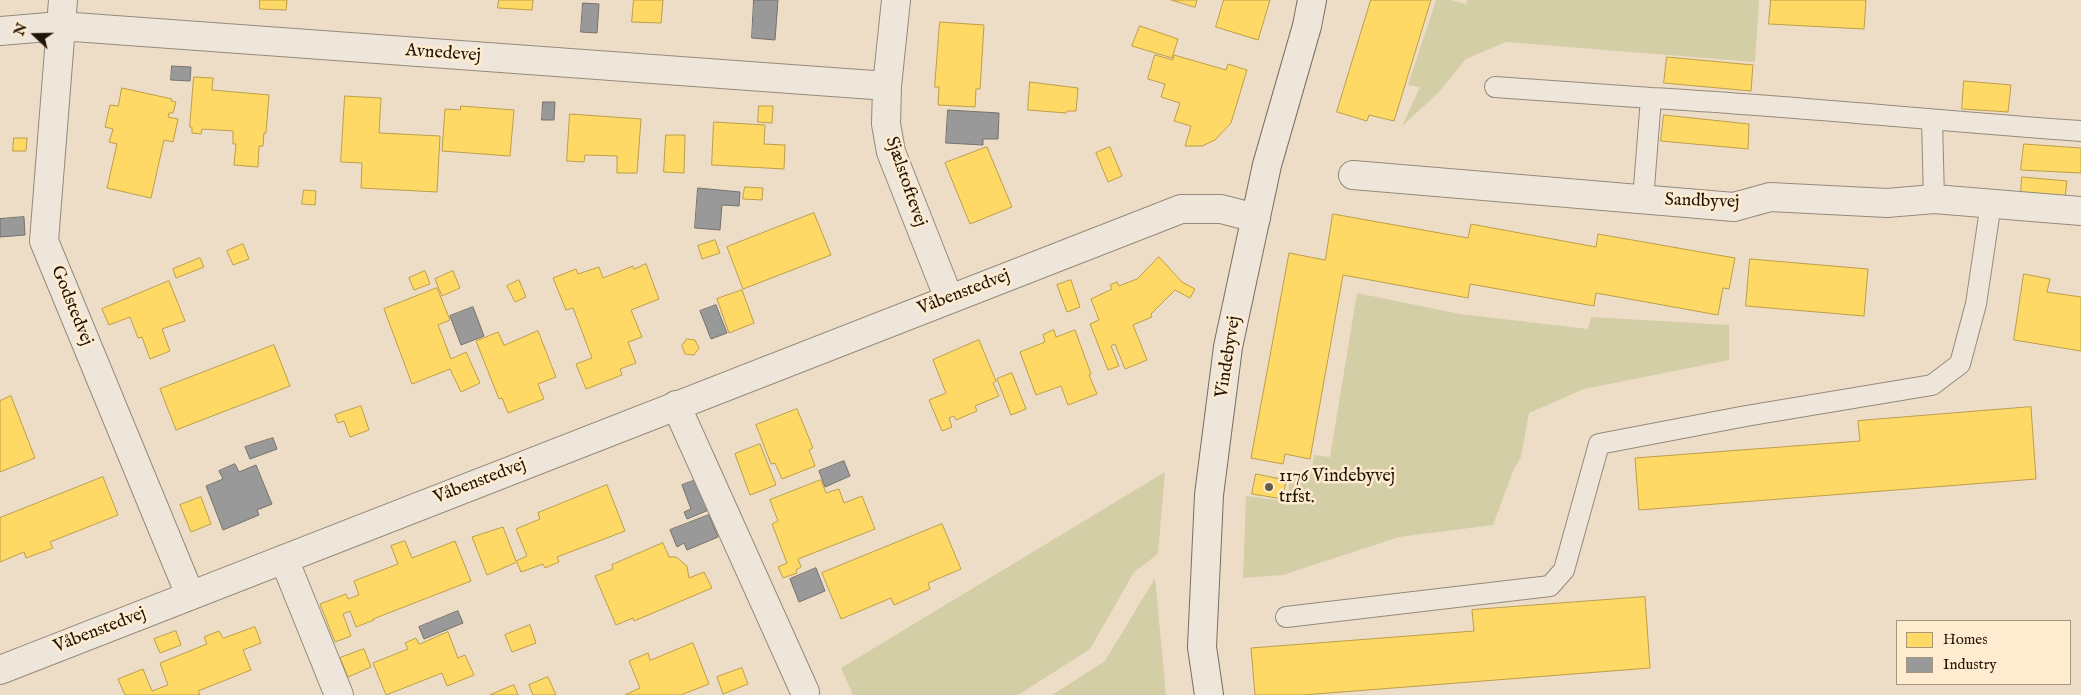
<!DOCTYPE html>
<meta charset="utf-8">
<style>
body{margin:0}
#map{position:relative;width:2081px;height:695px;overflow:hidden;background:#edddc6;font-family:"IM FELL English",serif}
canvas{display:block}
.legend{position:absolute;left:1896px;top:620px;width:175px;height:65px;box-sizing:border-box;background:#feebd0;border:1px solid #a5957f;margin:0;padding:6px 9px;list-style:none;font-size:15px;color:#201506}
.legend li{display:flex;align-items:center;gap:10px;height:25px}
.legend b{width:25px;border:1px solid #a5957f}
.north{position:absolute;left:10px;top:10px;width:50px;height:50px;-webkit-text-stroke:4px #feebd0;paint-order:stroke;rotate:291deg;font-size:14px;font-weight:700;line-height:20px;text-align:center;color:#201506}
.north::after{content:'';display:block;margin:auto;width:18px;height:22px;background:#201506;clip-path:polygon(50% 0,100% 100%,50% 72%,0 100%)}
</style>
<div id="map">
<canvas width="2081" height="695"></canvas>
<ul class="legend">
<li><b style="height:14px;background:#ffd966"></b>Homes</li>
<li><b style="height:14px;background:#999"></b>Industry</li>
</ul>
<div class="north">N</div>
</div>
<script>
const g = document.querySelector('canvas').getContext('2d');
g.lineJoin = 'round';
function fill(path, color) { g.fillStyle = color; g.fill(path, 'evenodd'); }
function trace(path, color, width, dash) { g.strokeStyle = color; g.lineWidth = width; g.lineCap = dash ? 'butt' : 'round'; g.setLineDash(dash || []); g.stroke(path); }
function write(font, color, halo, rows, align = 'center') {
  g.font = font + ' "IM FELL English",serif'; g.lineWidth = 5; g.setLineDash([]); g.textBaseline = 'middle'; g.strokeStyle = halo; g.fillStyle = color; for (const [text, x, y, turn = 0] of rows) {
    g.save(); g.translate(x, y); g.rotate((+turn || 0) * Math.PI / 180); g.textAlign = isNaN(turn) ? turn : align; if (halo) g.strokeText(text, 0, 0); g.fillText(text, 0, 0); g.restore();
  }
}
fill(new Path2D(`
 M1436,0H1451L1466,4L1467,0H1759L1755,62L1506,42L1466,59L1438,93L1402,126L1420,87L1408,85Z
 M1357,293L1460,314L1588,329L1591,317L1729,325V360L1584,389L1529,413L1521,457L1514,469L1493,525L1399,537L1283,575L1243,578L1246,496L1287,501L1290,476L1310,479L1314,455L1330,457Z
 M1165,472L1158,554L1134,572L1090,649L1018,695H853L841,668Z
 M1155,578L1166,695H1052L1105,661Z`), '#d4cea7');
const homes = new Path2D(`
 M260,0H287L286,10L260,9Z
 M499,0H533L532,10L498,8Z
 M634,0H663L661,23L632,22Z
 M1172,0H1197L1195,7Z
 M1224,0H1270L1258,40L1216,27Z
 M1371,0H1431L1394,121L1369,115L1367,121L1337,112Z
 M1771,0H1866L1864,29L1769,24Z
 M940,22L984,25L980,89H976L975,107L938,105L939,87H935Z
 M1140,26L1178,39L1172,58L1132,46Z
 M1155,55L1173,60L1174,55L1226,70L1228,64L1247,70L1231,123L1215,140L1202,146H1185L1191,126L1174,121L1180,103L1161,97L1165,84L1148,79Z
 M1667,57L1753,65L1751,91L1664,83Z
 M194,77L213,78L212,90L269,95L266,133H264L263,146H259L258,167L234,165L236,144H233V131L202,129L201,134L192,133V127H190Z
 M1964,81L2011,85L2008,112L1962,109Z
 M1030,82L1078,88L1076,111H1067L1066,113L1028,110Z
 M122,88L172,99L171,101L176,102L173,113H169L168,117L178,119L173,142L164,140L151,198L107,188L117,144L109,142L113,129L105,127L110,105L118,106Z
 M345,96L381,98L379,133L440,136L437,192L361,188L362,163L341,162Z
 M461,106L514,110L510,156L442,151L445,109L460,110Z
 M759,106H773L772,123L758,122Z
 M570,114L641,119L637,173H617V156L585,155L584,162L567,161Z
 M1664,115L1749,124L1748,149L1661,141Z
 M714,122L765,125L764,144L785,145L784,169L712,165Z
 M666,135H685L684,173L664,172Z
 M14,138H27L26,151H13Z
 M2024,144L2081,148V173L2021,170Z
 M987,147L1012,207L970,224L945,163Z
 M1110,147L1122,176L1108,182L1096,153Z
 M2022,177L2067,181L2065,197L2021,193Z
 M745,187L763,188L762,200L743,199Z
 M304,190L316,191L315,205L302,204Z
 M814,213L831,255L743,289L727,247Z
 M1333,214L1468,238L1471,224L1596,247L1598,234L1735,258L1729,289L1723,288L1718,315L1596,293L1594,306L1470,284L1468,298L1343,275L1310,459L1285,454L1283,464L1251,458L1289,253L1325,260Z
 M715,240L720,253L702,259L698,246Z
 M243,244L249,259L233,265L227,251Z
 M1159,257L1182,282L1195,289L1190,298L1175,290L1151,314L1152,317L1133,325L1147,360L1125,369L1115,344L1111,346L1119,366L1108,370L1090,324L1099,320L1091,299L1112,289L1110,285L1117,282L1119,286L1137,279Z
 M200,258L204,267L176,278L173,269Z
 M1750,259L1868,269L1864,316L1746,306Z
 M646,264L659,299L631,310L642,337L628,342L636,363L620,369L622,375L586,389L576,364L592,358L573,308L566,310L553,278L576,269L578,274L599,267L603,278L633,266L634,269Z
 M425,271L430,284L414,290L409,278Z
 M453,271L460,288L442,296L435,279Z
 M2024,274L2050,279L2047,292L2081,297V351L2014,340Z
 M519,280L526,297L515,302L507,286Z
 M1071,280L1080,307L1067,312L1057,285Z
 M169,281L185,321L162,329L170,351L150,359L142,337L138,338L130,317L109,325L102,309Z
 M437,288L450,320L438,325L451,359L466,352L480,383L461,392L450,369L412,384L384,309Z
 M742,290L754,323L729,333L717,299Z
 M1054,330L1056,337L1075,330L1091,374L1089,375L1097,394L1068,405L1061,386L1036,395L1020,352L1045,342L1043,335Z
 M538,331L556,377L538,384L544,399L508,413L502,398L499,399L476,341L498,332L504,345Z
 M687,339L695,340L699,348L694,355L685,354L682,346Z
 M979,340L996,381L993,383L999,396L975,406L977,411L956,420L954,416L949,418L952,427L942,431L929,400L946,393L933,360Z
 M274,345L290,386L176,430L160,389Z
 M1012,373L1026,409L1011,415L997,379Z
 M11,396L35,458L0,472V401Z
 M361,406L369,430L350,437L344,421L338,423L335,415Z
 M2031,407L2036,479L1639,510L1635,458L1860,441L1858,421Z
 M797,409L813,448L809,450L815,466L782,479L775,463L771,464L756,425Z
 M760,444L776,485L750,495L735,454Z
 M1256,474L1286,480L1283,499L1252,494Z
 M103,477L118,515L50,542L53,548L26,558L24,552L0,562V518Z
 M821,480L826,493L839,489L844,503L862,496L875,529L798,559L801,567L796,570L797,573L783,578L778,567L787,563L772,524L778,521L770,500Z
 M607,485L625,531L557,557L559,562L545,568L543,564L521,572L517,562L487,575L472,537L503,527L516,561L527,556L516,529L540,519L538,513Z
 M201,497L211,524L191,532L180,505Z
 M942,524L961,569L928,583L930,589L894,605L891,598L841,619L822,573Z
 M405,541L412,558L455,541L471,581L373,619L374,620L356,627L350,611L343,614L351,636L335,642L320,604L346,594L348,599L359,595L354,581L398,564L391,546Z
 M663,543L669,557H676L687,566L689,578L704,572L712,588L634,621L633,618L616,625L595,576L613,569L612,565Z
 M1645,597L1650,668L1303,695H1255L1251,648L1474,631L1472,610Z
 M530,625L536,643L512,652L505,635Z
 M255,627L261,643L243,650L251,670L198,691L200,695H125L118,679L143,669L152,691L168,685L160,663L207,644L204,637L219,631L223,638Z
 M176,631L181,645L160,653L154,639Z
 M448,632L458,658L465,655L474,675L447,686L442,673L386,695L373,663L408,649L405,643L416,638L419,644Z
 M693,643L709,684L681,695H625L640,688L629,661L648,653L650,660Z
 M364,649L371,667L348,677L340,658Z
 M742,668L748,684L723,694L717,677Z
 M548,677L556,695H533L529,685Z
 M514,685L518,695H490Z`);
fill(homes, '#ffd966');
trace(homes, '#bc9e49', 1);
const industry = new Path2D(`
 M754,0H778L775,40L752,38Z
 M583,3L599,4L597,33L581,32Z
 M172,66L191,67L190,81L171,80Z
 M543,102H555L554,120H542Z
 M948,110L999,113L998,139H983V145L946,143Z
 M698,188L740,192L739,206L722,205L720,230L695,228Z
 M24,217L25,235L0,237V219Z
 M716,305L727,333L711,339L700,311Z
 M473,307L484,336L461,345L450,316Z
 M273,438L277,449L250,459L245,447Z
 M844,461L850,476L825,487L819,471Z
 M235,464L239,472L256,465L272,504L257,510L259,515L223,530L206,486L223,479L219,471Z
 M699,479L711,509L687,519L684,512L691,509L682,485Z
 M709,515L718,537L687,550L684,543L677,547L670,530Z
 M816,568L825,591L799,602L790,579Z
 M458,611L463,623L424,639L419,627Z`);
fill(industry, '#999');
trace(industry, '#75716d', 1);
const lane = new Path2D(`
 M1495,87L1651,98L1643,200
 M1651,98C1795,106 1938,121 2081,131
 M1932,120L1934,199
 M1286,617L1550,586L1564,570L1599,444L1746,416L1932,385L1960,364L1976,304L1991,203`);
const street = new Path2D(`
 M63,0L44,241L190,595
 M896,0L887,86L886,124L891,152L949,299
 M0,31L60,26L887,86
 M1353,175L1734,207L1770,197L1887,203L1934,199L2081,211
 M676,405L805,692
 M284,559L339,695
 M0,670L1181,209H1221L1256,218`);
const secondary = new Path2D(`
 M1209,695L1202,647L1209,495L1228,347L1267,165L1307,26L1312,0`);
trace(lane, '#948a7b', 22);
trace(street, '#948a7b', 30);
trace(secondary, '#786e61', 30);
trace(lane, '#efe6db', 20);
trace(street, '#efe6db', 28);
trace(secondary, '#efe6db', 28);
for (const [x, y, r, color] of [
 [1269,487,5,"#685b49"]
]) { const dot = new Path2D(); dot.arc(x, y, r, 0, 2 * Math.PI); g.fillStyle = color; g.fill(dot); trace(dot, '#feebd0', 2); }
write('18px', '#201506', '#feebd0', [
 ["Avnedevej",443,54,4],
 ["Sjælstoftevej",905,182,71],
 ["Sandbyvej",1702,202,2],
 ["Våbenstedvej",964,293,-21],
 ["Godstedvej",71,306,68],
 ["Vindebyvej",1229,357,-81],
 ["Våbenstedvej",480,482,-21],
 ["Våbenstedvej",100,631,-21]
]);
write('18px', '#201506', '#feebd0', [
 ["1176 Vindebyvej",1279,477],
 ["trfst.",1279,498]
], 'left');
</script>
